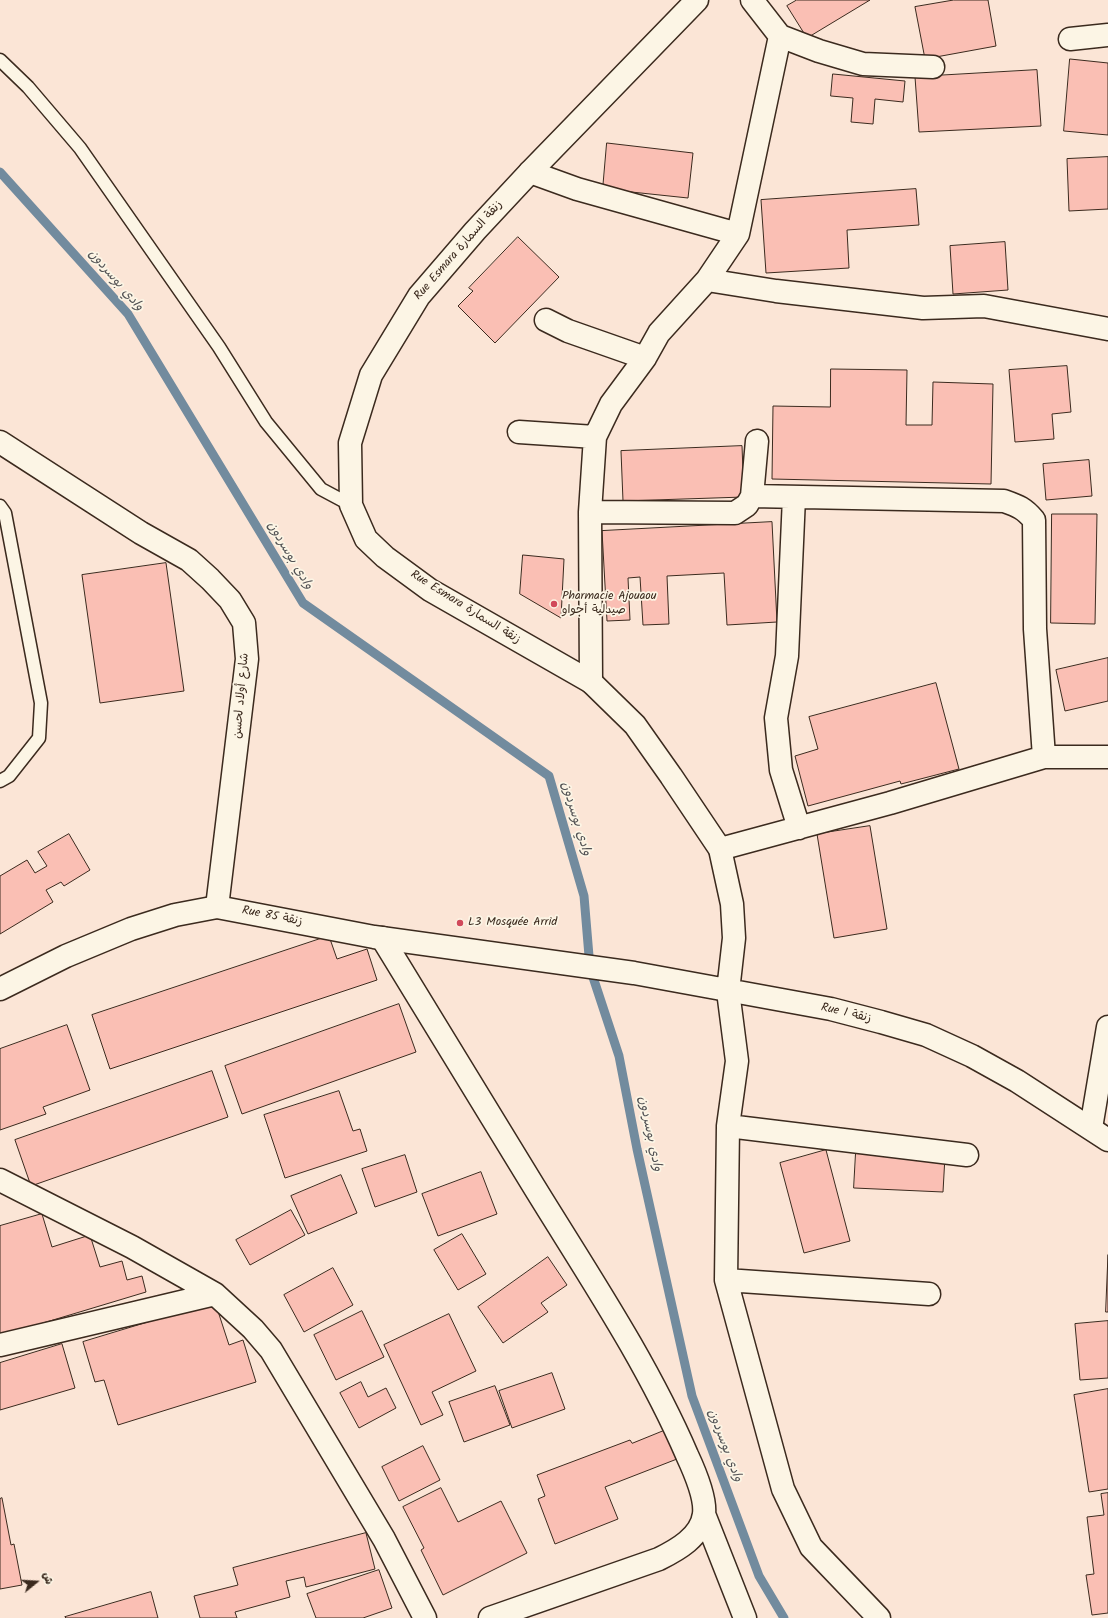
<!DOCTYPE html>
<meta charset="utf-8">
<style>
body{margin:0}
#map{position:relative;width:1108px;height:1618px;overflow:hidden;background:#fbe5d6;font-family:Kalam,"Playpen Sans Arabic",sans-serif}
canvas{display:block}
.north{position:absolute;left:16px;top:1562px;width:40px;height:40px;-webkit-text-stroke:3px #fcf5e5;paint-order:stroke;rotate:72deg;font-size:11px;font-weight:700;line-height:16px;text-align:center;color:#3b2a1e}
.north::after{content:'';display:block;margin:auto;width:14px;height:18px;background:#3b2a1e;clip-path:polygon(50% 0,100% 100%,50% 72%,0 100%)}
</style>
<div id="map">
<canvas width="1108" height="1618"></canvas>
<div class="north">ش</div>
</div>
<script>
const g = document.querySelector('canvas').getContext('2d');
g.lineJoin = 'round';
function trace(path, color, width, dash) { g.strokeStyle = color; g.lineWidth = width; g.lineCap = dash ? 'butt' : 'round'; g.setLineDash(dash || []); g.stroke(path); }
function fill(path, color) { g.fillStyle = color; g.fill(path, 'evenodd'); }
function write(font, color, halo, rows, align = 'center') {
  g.font = font + ' Kalam,"Playpen Sans Arabic",sans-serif'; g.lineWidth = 3.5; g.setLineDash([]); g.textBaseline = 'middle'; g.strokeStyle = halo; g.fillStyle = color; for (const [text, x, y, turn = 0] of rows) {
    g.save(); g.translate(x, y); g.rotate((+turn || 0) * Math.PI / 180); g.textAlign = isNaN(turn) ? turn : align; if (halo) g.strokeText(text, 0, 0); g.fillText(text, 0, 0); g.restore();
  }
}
trace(new Path2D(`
 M0,172L128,314L303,603L549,776L584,896L590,968L619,1056L637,1149L692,1396L759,1576L784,1618`), '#728b9e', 9);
const building = new Path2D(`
 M797,0H870L807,38L787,6Z
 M954,0H988L996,46L925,59L915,7Z
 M1070,59L1108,63V135L1064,131Z
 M1037,70L1041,126L919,132L915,77Z
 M833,74L905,81L903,102L875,99L873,124L851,122L853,98L831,96Z
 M607,143L693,153L688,198L603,189Z
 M1108,157V209L1069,211L1067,159Z
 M916,189L919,225L847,230L849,268L766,273L761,200Z
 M518,237L559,277L495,343L458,306L473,291L469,288Z
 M1005,242L1008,290L953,294L950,246Z
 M1067,366L1071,412L1052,414L1054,439L1015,442L1009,370Z
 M831,369L907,370L906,425H932L933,382L993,384L991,484L772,479L773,406L830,407Z
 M742,446L744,497L623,501L621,451Z
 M1089,460L1092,496L1046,500L1043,464Z
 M1052,514H1097L1095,624L1051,623Z
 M772,522L777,622L727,625L724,573L667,576L669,624L643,625L640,577L628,578L630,620L607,621L602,531Z
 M523,555L564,559L561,618L520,594Z
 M166,563L184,691L100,703L82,575Z
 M1108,658V701L1065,711L1056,670Z
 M936,683L959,769L901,784L900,781L808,806L795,756L818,749L809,717Z
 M870,826L887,929L834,938L817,834Z
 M69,834L90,870L64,886L61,882L46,890L53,902L0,934V876L27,860L35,873L47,866L38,852Z
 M329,936L337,959L367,949L377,980L110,1069L92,1015Z
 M399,1004L416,1052L242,1114L225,1066Z
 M67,1025L90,1090L43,1107L46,1114L0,1130V1049Z
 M212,1071L228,1117L31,1186L15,1140Z
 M339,1091L353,1131L360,1129L367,1151L285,1178L264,1115Z
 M826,1150L850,1241L804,1253L780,1163Z
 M856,1152L945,1156L943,1192L854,1188Z
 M405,1155L417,1192L375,1207L362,1169Z
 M481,1172L497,1214L438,1236L422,1194Z
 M341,1175L357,1213L308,1234L291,1196Z
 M291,1210L305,1235L250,1265L236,1240Z
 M42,1214L52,1247L90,1235L100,1267L122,1261L127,1280L142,1276L146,1292L0,1336V1226Z
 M462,1234L486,1274L458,1290L434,1250Z
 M1108,1255V1312H1106Z
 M548,1257L567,1285L541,1303L548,1312L503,1343L478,1307Z
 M333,1268L353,1305L304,1332L284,1295Z
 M215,1302L229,1345L243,1340L256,1382L118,1425L104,1380L95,1382L83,1342Z
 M362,1311L384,1357L336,1380L314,1335Z
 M449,1314L476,1371L432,1392L443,1415L421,1425L384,1345Z
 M1108,1321V1378L1080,1380L1075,1324Z
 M62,1344L75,1388L0,1410V1363Z
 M552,1373L565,1409L512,1428L499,1391Z
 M361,1382L368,1397L386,1388L396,1408L359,1428L340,1393Z
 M495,1386L510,1425L464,1442L449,1402Z
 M1108,1389V1489L1089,1492L1074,1395Z
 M666,1430L677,1459L605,1487L618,1519L555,1544L538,1499L545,1496L537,1475L630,1440L632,1443Z
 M423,1446L440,1480L399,1501L382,1467Z
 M441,1488L458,1522L501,1501L527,1553L443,1595L421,1550L424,1548L403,1507Z
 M1108,1493V1613L1092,1615L1086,1575L1094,1574L1087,1517L1104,1515L1101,1494Z
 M2,1498L11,1545L14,1544L22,1585L0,1589V1499Z
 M366,1533L375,1569L306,1587L304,1577L286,1581L290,1597L235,1612L237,1618H200L194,1596L238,1585L233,1568Z
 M379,1570L392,1608L363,1618H316L307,1594Z
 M151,1592L158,1618H66L65,1617Z`);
fill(building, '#fabfb4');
trace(building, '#3b2a1e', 1);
const service = new Path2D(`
 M0,60L28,87L80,148L219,347L266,422L321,489L351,505
 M0,506L5,513L41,703L39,738L9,776L0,781`);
const minor = new Path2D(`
 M780,36L819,51L863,64L933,67
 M1070,39L1108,35
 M530,172L577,189L738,234
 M707,280L776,291L923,308L984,306L1108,329
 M546,320L568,331L645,358L611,404L595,437
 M645,358L659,333L707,280L738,234L780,36L752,0
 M519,432L595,437L590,512L591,682
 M0,442L141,533L189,560L210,579L230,600L244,623L247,659L217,907
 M752,496L757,441
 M794,497L787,656L776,718L781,770L799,828
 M590,512L735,513L747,505L752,496L1004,501C1018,506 1024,508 1034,520L1035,629L1044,757
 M720,849L890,803L1044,757H1108
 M382,938C432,1020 483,1102 533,1185C587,1273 646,1360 687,1455C694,1470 706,1498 704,1514C701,1537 677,1550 659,1559L490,1618
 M728,991L737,1061L728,1126L726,1280L783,1489L811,1547L879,1618
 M728,1126L967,1155
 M1091,1128L1108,1027
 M0,1180L132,1247L215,1294L253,1329L271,1350L384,1539L425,1618
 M726,1280L929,1294
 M0,1345L215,1294
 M704,1514L745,1618`);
const tertiary = new Path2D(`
 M697,0L530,172L475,231L419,296L371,375L350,443L351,505L366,539L385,557L430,590L591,682L635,725L671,776L720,849L732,904L734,938L728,991
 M0,989L66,956L131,929L175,915L217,907L374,937L634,973L831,1009L881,1022L926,1035L972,1056L1017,1081L1108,1140`);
trace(service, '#3b2a1e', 15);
trace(minor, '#3b2a1e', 25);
trace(tertiary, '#3b2a1e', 25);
trace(service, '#fcf5e5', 12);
trace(minor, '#fcf5e5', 22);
trace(tertiary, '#fcf5e5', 22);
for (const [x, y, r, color] of [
 [554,604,4,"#d1495b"],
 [460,923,4,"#d1495b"]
]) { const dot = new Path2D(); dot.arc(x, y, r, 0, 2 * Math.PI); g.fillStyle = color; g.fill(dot); trace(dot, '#fcf5e5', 1.5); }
write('12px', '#3b2a1e', '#fcf5e5', [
 ["Rue Esmara زنقة السمارة",459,251,-49],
 ["Rue Esmara زنقة السمارة",465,608,32],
 ["شارع أولاد لحسن",242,696,-85],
 ["Rue 85 زنقة",272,917,11],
 ["Rue زنقة 1",846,1014,13]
]);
write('12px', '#3b2a1e', '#fcf5e5', [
 ["Pharmacie Ajouaou",562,597],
 ["صيدلية أجواو",562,611],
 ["L3 Mosquée Arrid",468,923]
], 'left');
write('italic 13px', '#525254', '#fcf5e5', [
 ["وادي بوسردون",115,281,49],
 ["وادي بوسردون",289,556,59],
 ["وادي بوسردون",575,819,73],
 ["وادي بوسردون",649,1134,78],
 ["وادي بوسردون",724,1446,69]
]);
</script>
